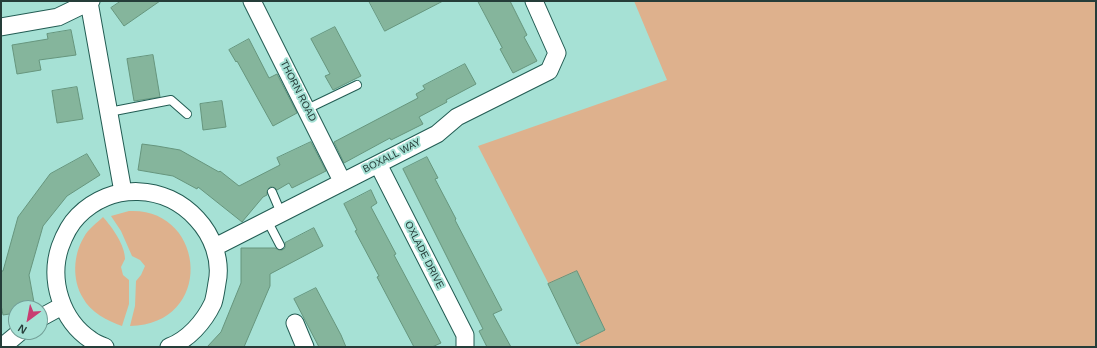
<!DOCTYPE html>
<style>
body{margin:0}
#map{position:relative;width:1097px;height:348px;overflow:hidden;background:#a6e1d5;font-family:Helvetica,sans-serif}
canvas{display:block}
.frame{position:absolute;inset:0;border:2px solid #253d39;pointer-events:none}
.north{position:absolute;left:8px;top:300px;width:40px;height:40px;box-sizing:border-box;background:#a6e1d5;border:1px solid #729f97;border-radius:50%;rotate:212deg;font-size:11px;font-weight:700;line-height:16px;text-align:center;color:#253d39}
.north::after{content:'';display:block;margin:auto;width:14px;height:18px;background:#c83d72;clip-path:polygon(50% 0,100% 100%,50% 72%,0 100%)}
</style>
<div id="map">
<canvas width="1097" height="348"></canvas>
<div class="frame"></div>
<div class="north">N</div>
</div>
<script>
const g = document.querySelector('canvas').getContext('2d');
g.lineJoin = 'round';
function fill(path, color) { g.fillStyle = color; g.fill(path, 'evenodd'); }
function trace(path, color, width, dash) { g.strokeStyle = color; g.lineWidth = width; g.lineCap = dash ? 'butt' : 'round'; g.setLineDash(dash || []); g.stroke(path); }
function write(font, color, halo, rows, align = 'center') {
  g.font = font + ' Helvetica,sans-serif'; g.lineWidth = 4; g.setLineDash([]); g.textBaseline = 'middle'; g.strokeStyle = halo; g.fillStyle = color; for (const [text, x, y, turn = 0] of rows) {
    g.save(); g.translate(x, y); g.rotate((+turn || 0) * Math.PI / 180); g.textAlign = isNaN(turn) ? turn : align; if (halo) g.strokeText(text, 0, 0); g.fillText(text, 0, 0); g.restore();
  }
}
fill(new Path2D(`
 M634,1H1096V347H581L478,146L667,80Z
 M129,211C206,207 216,324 130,326L135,306L136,281L141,275L145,266L140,260L132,256L121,231L111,216Z
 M103,217C112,227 125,245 125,259C124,261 122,265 121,267L123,275L129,280V304L122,326C108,321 90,312 83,298C72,280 73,255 84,237C88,229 97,223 103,217Z`), '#deb18d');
const building = new Path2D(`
 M121,1H160L124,26L111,8Z
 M369,1H443L385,31Z
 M478,1H510L527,35L524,37L537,61L513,73L500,49L502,48Z
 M335,27L361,76L333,90L325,76L330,74L311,39Z
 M71,30L76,55L39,60L41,70L17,74L12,45L48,39L47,34Z
 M249,39L269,78L277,74L297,113L273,126L237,61L236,62L229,50Z
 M153,55L160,97L134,101L127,59Z
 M465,64L476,84L446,100L447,102L419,117L423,124L391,140L390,138L344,163L334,142L418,98L416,94L425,89L423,86Z
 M77,87L83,119L57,123L52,91Z
 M222,101L226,127L203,130L200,104Z
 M311,142L326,171L292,188L289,183L277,190L273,187H270L267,191V195L263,197L242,222L198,187L197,189L173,176L138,170L142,144L157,146L180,150L219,172L220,171L239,186L280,165L277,158Z
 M87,154L100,175L67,196L43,226L29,275L35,308H16V313L3,315L1,305V271H3L18,217L50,174Z
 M427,157L438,178L435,179L456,219L455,220L502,310L493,314L511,347H487L479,331L483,329L403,169Z
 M371,190L377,203L371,207L396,254L394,255L441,343L432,347H414L377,277L379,276L355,231L357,230L344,204Z
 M314,228L323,246L270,274V286L244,347H207L221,332L241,283V248H275L279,250H282L285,248V243Z
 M577,271L605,330L577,344L548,284Z
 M316,288L341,335L346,347H319L294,299Z`);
fill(building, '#85b59c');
trace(building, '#66957d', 1);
const service = new Path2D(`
 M307,109L357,85
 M109,112L171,100L187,114
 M272,192L281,213
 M267,220L280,245`);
const minor = new Path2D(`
 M252,1L342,181
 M89,2L123,192
 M1,27L58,17L91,1
 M378,164L465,335V347
 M215,247L437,134L457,117L549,71L557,53L534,1
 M40,318L62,306
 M295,323L305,347
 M2,347L20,332
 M105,347C100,345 95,343 91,340C61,320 49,280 60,247C64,236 70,224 78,216C112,182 165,184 197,219C212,235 222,260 217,283C216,289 215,297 213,303C204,322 188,340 169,347`);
trace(service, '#225c53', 10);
trace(minor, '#225c53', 19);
trace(service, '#fff', 8);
trace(minor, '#fff', 17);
write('10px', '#253d39', '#a6e1d5', [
 ["THORN ROAD",298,91,63],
 ["BOXALL WAY",392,156,-27],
 ["OXLADE DRIVE",424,255,63]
]);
</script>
